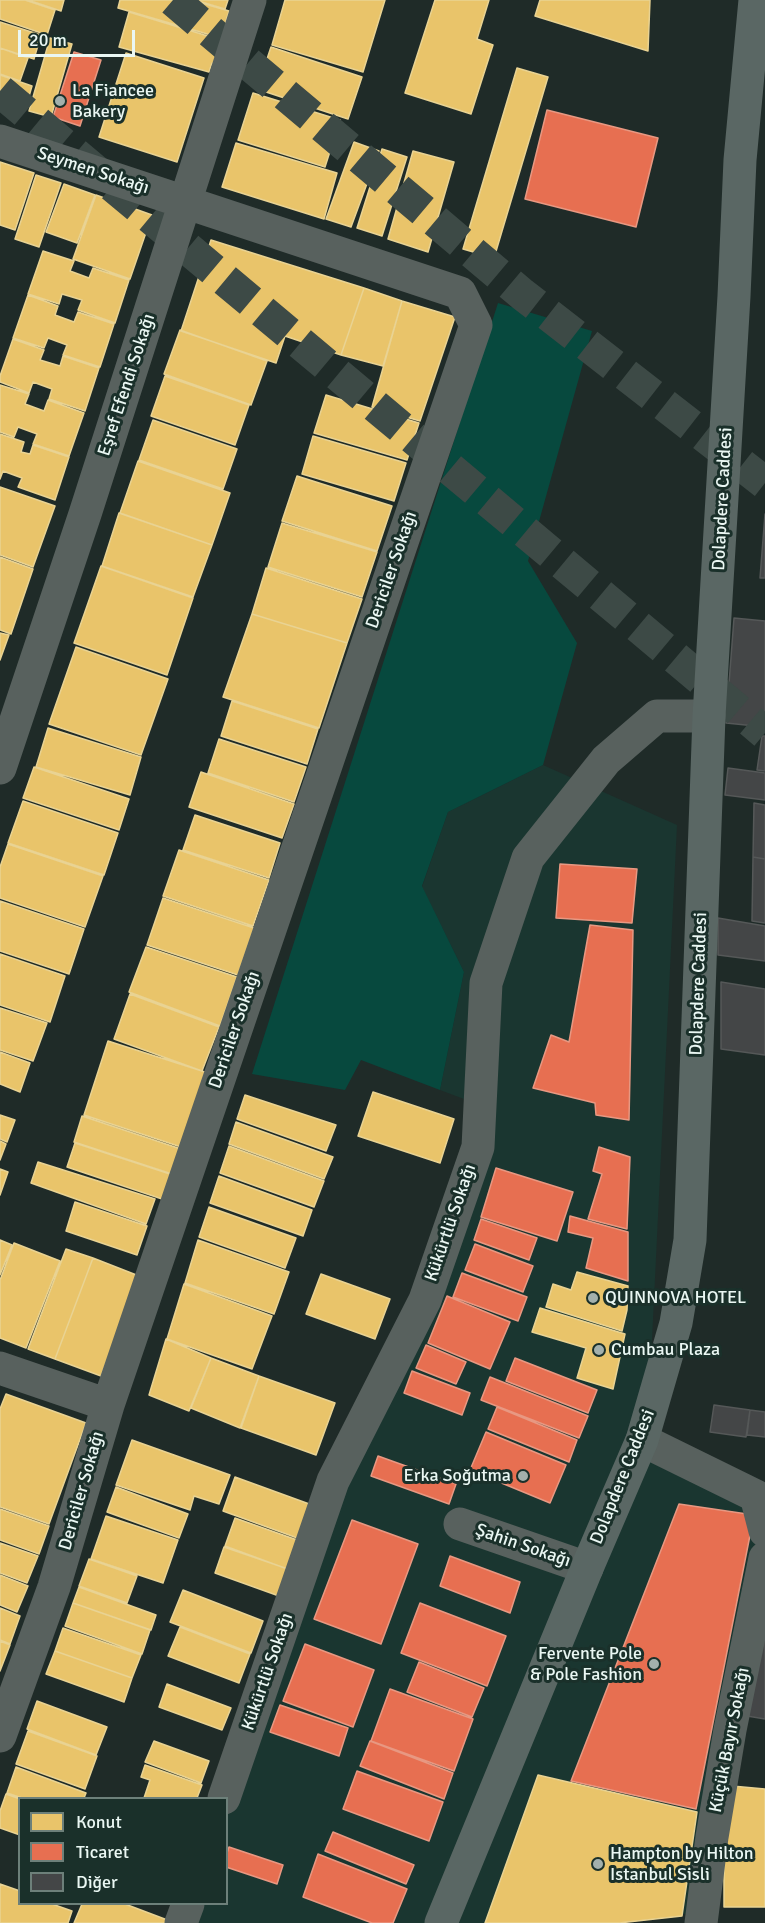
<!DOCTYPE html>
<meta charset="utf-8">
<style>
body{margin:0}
#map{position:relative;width:765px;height:1923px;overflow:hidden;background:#1f2b28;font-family:Signika,sans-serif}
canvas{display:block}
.legend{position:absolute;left:18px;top:1797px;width:210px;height:108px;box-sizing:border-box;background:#1a302a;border:2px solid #6d807a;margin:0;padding:8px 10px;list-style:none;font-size:18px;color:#eaf7f3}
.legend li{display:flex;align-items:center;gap:12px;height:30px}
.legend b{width:30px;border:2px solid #6d807a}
.scale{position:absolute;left:18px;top:30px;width:117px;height:27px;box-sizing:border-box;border:3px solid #eaf7f3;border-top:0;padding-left:8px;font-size:18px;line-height:21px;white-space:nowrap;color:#eaf7f3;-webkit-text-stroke:4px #1a302a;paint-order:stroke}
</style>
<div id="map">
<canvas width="765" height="1923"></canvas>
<ul class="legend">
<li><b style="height:16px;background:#e9c46a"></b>Konut</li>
<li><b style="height:16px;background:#e76f51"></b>Ticaret</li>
<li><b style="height:16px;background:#444647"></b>Diğer</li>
</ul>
<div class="scale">20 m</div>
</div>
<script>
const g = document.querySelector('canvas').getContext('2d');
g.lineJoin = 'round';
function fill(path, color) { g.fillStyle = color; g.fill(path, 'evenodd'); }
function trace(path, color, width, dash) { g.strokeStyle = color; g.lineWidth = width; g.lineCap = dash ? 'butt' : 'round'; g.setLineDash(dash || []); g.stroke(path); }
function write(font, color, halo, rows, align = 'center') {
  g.font = font + ' Signika,sans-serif'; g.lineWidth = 6; g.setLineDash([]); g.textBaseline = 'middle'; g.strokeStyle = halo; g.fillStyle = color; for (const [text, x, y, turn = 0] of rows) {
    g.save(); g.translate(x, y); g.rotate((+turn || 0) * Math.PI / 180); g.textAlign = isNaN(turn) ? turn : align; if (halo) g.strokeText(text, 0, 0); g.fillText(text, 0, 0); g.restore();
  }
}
fill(new Path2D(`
 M543,765L677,825L647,1443L749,1494L765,1540L686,1914L601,1923H182L189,1904H226V1798L473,1157L480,1105L440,1090L464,972L422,887L448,812Z`), '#1a3630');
fill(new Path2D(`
 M498,303L592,331L528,561L577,643L543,765L448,812L422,886L464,972L440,1090L361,1060L345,1090L252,1074Z`), '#07493e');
const homes = new Path2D(`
 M0,0H25L55,10L47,35L0,19Z
 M28,0H64L61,11Z
 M120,0H191L229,11L221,38L118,8Z
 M195,0H228L225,9Z
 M285,0H385L363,72L272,45Z
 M435,0H489L477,39L493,45L471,114L405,93Z
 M540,0H650L648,51L535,16Z
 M129,12L221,40L218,66L212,63L209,72L119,47Z
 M0,22L41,35L34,59L0,48Z
 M50,38L72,44L51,117L29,111Z
 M271,47L362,77L348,119L257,89Z
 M0,48L28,58L20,81L0,74Z
 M126,53L204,78L177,162L99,137Z
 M517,68L548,77L494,258L463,249Z
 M0,75L32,86L25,110L0,101Z
 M253,93L340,120L325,167L238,140Z
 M354,142L379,151L351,227L326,219Z
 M236,143L337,173L324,219L222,187Z
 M382,149L407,157L382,236L357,228Z
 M413,151L454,162L428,252L388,239Z
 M0,162L34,173L15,230L0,225Z
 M36,175L61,183L39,247L15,239Z
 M64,184L95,195L77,243L46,232Z
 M96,195L152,215L130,279L73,259Z
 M211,240L364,288L341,355L285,336L276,363L181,331Z
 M43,251L74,261L70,271L89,278L93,268L129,280L115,323L78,310L82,300L62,294L59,304L28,294Z
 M364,288L402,301L383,366L341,355Z
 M28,295L58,306L55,315L74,322L78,312L114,324L100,367L63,355L67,345L48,338L44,348L13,338Z
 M402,301L455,317L420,421L372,407Z
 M180,330L267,361L251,405L164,374Z
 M13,339L44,350L40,360L60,366L63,356L99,368L85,411L49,399L52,389L33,382L29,393L0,382V376Z
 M165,376L249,405L235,445L151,416Z
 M0,385L29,394L25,404L44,411L48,400L84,413L69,456L33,444L37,434L18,427L14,437L0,432Z
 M326,395L419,423L407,460L314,433Z
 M153,420L237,449L223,489L139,460Z
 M0,434L24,442L21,452L30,454L33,445L69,457L55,500L18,487L22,478L3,471L0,479Z
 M313,436L406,463L394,501L302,474Z
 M138,461L230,493L212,545L120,513Z
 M297,476L392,506L377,551L282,521Z
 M0,487L55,506L33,567L0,555Z
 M119,513L212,545L193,597L102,566Z
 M282,523L377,552L362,597L268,567Z
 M0,557L33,569L11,634L0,630Z
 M101,566L193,598L167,675L74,643Z
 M266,568L362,599L347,643L252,614Z
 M252,614L347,643L319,728L223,697Z
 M0,633L9,635L0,660Z
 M76,647L168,679L141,755L49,724Z
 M232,701L318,729L307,764L221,736Z
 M48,728L141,757L130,795L36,767Z
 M219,739L306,767L294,802L208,773Z
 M34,767L129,799L119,830L23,798Z
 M201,772L294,804L282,838L189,807Z
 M23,801L118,833L104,875L8,843Z
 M195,815L280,843L269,878L183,850Z
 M8,844L103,876L85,927L0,898V867Z
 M179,850L269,880L253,926L163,896Z
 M163,898L254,928L238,975L147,945Z
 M0,901L84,929L69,974L0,951Z
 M146,947L237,977L220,1026L129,992Z
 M0,954L65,976L50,1022L0,1005Z
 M130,994L219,1027L202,1071L114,1039Z
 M0,1008L47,1023L33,1061L0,1050Z
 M108,1041L205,1072L181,1147L84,1115Z
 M0,1052L30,1063L20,1092L0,1084Z
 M373,1092L454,1119L440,1163L358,1136Z
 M245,1095L336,1125L326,1151L237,1119Z
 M0,1115L15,1120L7,1142L0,1139Z
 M82,1116L181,1149L172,1174L74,1142Z
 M236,1122L333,1157L324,1179L229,1144Z
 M0,1141L6,1144L0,1160Z
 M75,1143L173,1175L165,1200L67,1167Z
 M229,1146L324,1181L314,1207L220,1173Z
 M38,1162L155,1199L146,1224L31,1183Z
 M0,1169L8,1172L0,1195Z
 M219,1176L312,1210L303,1236L210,1203Z
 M75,1202L147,1226L137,1255L66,1231Z
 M209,1207L296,1238L285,1268L199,1237Z
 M0,1240L12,1245L0,1275Z
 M198,1240L289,1272L274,1314L185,1283Z
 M14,1243L60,1261L26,1348L0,1338V1280Z
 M66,1249L93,1258L55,1359L28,1349Z
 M93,1258L139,1276L101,1376L55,1359Z
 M577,1272L628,1286L627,1310L622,1331L546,1307L553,1284L571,1290Z
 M321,1274L390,1299L375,1339L306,1314Z
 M184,1284L272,1316L252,1369L167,1339Z
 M540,1308L625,1334L613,1389L577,1378L586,1348L532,1332Z
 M166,1339L211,1358L189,1411L149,1395Z
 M211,1358L259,1376L240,1428L191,1408Z
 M259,1376L335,1403L316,1455L241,1428Z
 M6,1394L86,1423L49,1524L0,1507V1409Z
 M132,1440L230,1475L219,1504L194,1496L190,1510L116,1485Z
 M235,1477L312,1505L300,1539L223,1511Z
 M116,1487L188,1514L179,1538L107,1512Z
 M0,1509L49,1526L39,1554L0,1540Z
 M106,1516L178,1540L163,1583L91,1559Z
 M235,1518L300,1541L290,1570L225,1546Z
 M0,1543L38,1556L27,1583L0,1573Z
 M224,1547L288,1569L279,1596L215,1573Z
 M89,1559L137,1576L127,1603L79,1586Z
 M0,1575L28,1586L17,1612L0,1605Z
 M79,1587L156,1615L151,1630L73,1603Z
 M183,1590L263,1621L251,1653L170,1622Z
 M73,1603L150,1630L142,1654L65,1626Z
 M0,1608L20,1616L10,1644L0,1640Z
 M180,1627L250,1654L239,1683L168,1656Z
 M63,1628L141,1655L132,1678L55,1651Z
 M0,1641L10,1645L0,1671Z
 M55,1651L132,1678L124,1702L46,1674Z
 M167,1684L231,1708L222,1730L159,1707Z
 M37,1701L107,1727L96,1755L27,1729Z
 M28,1731L97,1756L85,1789L16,1764Z
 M154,1741L209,1761L201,1783L145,1762Z
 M145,1765L202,1785L197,1798H144L150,1780L141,1777Z
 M16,1767L86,1793L84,1798H22L7,1793Z
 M538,1775L697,1812L682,1916L619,1923H485Z
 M732,1786L765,1789V1907H724V1844Z
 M6,1794L20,1799V1835L0,1828V1811Z
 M0,1884L20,1891V1904H52L72,1911L68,1923H0Z
 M82,1904H125L170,1921V1923H74Z`);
fill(homes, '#e9c46a');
trace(homes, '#e9d393', 1.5);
const shops = new Path2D(`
 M74,52L101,60L80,126L53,117Z
 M547,110L658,138L636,227L525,199Z
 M560,864L637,869L632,923L556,918Z
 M590,925L633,930L629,1120L596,1115L595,1103L533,1088L551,1035L569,1042Z
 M599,1147L630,1157L627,1229L588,1219L602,1174L593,1171Z
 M496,1168L573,1192L557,1241L481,1217Z
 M570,1216L628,1232V1281L586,1268L593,1238L568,1232Z
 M481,1219L537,1238L529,1260L474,1240Z
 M475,1244L533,1266L523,1292L465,1270Z
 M462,1273L527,1297L518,1321L453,1297Z
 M447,1296L510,1322L490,1369L428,1343Z
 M426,1345L466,1362L456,1384L416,1368Z
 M515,1358L597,1390L588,1413L506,1381Z
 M412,1371L470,1393L462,1415L404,1393Z
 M490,1377L588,1416L579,1438L481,1400Z
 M497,1407L577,1440L569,1462L488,1429Z
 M486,1432L566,1465L550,1503L470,1470Z
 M378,1456L456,1484L449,1504L371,1476Z
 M679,1504L754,1515L696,1809L571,1781Z
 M352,1520L418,1544L381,1644L314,1619Z
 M450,1556L520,1582L510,1613L440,1586Z
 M420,1603L506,1636L487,1686L401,1653Z
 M305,1644L374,1670L353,1727L283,1701Z
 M419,1662L484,1688L472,1717L407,1692Z
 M390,1689L473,1719L454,1771L371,1741Z
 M280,1705L348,1728L339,1756L270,1732Z
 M370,1741L453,1773L444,1799L360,1766Z
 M357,1771L443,1802L429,1841L343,1809Z
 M333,1832L414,1865L406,1884L325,1851Z
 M229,1847L283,1865L277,1884L226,1867V1856Z
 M318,1854L407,1889L393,1923H372L303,1897Z`);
fill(shops, '#e76f51');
trace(shops, '#e89882', 1.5);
const building = new Path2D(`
 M765,514V578H760Z
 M734,618L765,621V727L726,723Z
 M762,736H765V771L757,770Z
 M728,768L765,773V800L725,795Z
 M754,803L765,805V859L753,857Z
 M753,857L765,859V923L752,921Z
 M718,918L765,926V961L718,955Z
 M721,982L765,989V1055L721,1049Z
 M714,1405L750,1410L746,1437L710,1432Z
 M750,1410L765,1412V1437L747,1435Z
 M765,1609V1719L747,1716Z`);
fill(building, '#444647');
trace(building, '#555858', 1.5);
trace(new Path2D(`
 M173,0L522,294L765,483
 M0,91L765,733`), '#3d4a46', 33, [33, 16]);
trace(new Path2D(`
 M0,141L460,293L476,325L108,1405L54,1587L0,1736
 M0,768L85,514L250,0
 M0,1368L108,1405
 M642,1440L756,1496L765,1531
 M460,1524L587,1568
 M224,1798L333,1481L425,1300L478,1147L486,983L528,858L606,760L657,716H709
 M181,1923L188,1904
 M701,1923L712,1837L730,1730L765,1558`), '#58615e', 33);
trace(new Path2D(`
 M441,1923L587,1568L642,1440L676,1323L690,1240L709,716L734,296L740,160L755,0`), '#5a6764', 33);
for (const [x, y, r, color] of [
 [60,101,6,"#a3b0ac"],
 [593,1298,6,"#a3b0ac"],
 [599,1350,6,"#a3b0ac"],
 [523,1476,6,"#a3b0ac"],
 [654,1664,6,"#a3b0ac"],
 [598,1864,6,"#a3b0ac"]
]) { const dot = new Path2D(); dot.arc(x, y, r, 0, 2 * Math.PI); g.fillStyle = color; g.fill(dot); trace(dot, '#1a302a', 2); }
write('18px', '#eaf7f3', '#1a302a', [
 ["La Fiancee",72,91],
 ["Bakery",72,112],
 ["QUINNOVA HOTEL",605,1298],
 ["Cumbau Plaza",611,1350],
 ["Erka Soğutma",511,1476,"right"],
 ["Fervente Pole",642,1654,"right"],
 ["& Pole Fashion",642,1675,"right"],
 ["Hampton by Hilton",610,1854],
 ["Istanbul Sisli",610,1875]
], 'left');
write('18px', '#eaf7f3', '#1a302a', [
 ["Seymen Sokağı",93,171,18],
 ["Eşref Efendi Sokağı",127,385,-72],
 ["Dolapdere Caddesi",723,499,-87],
 ["Dericiler Sokağı",392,570,-71],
 ["Dolapdere Caddesi",699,984,-88],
 ["Dericiler Sokağı",235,1030,-71],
 ["Kükürtlü Sokağı",451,1223,-71],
 ["Dolapdere Caddesi",623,1477,-68],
 ["Dericiler Sokağı",82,1491,-74],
 ["Şahin Sokağı",523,1546,19],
 ["Kükürtlü Sokağı",268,1672,-71],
 ["Küçük Bayır Sokağı",730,1740,-79]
]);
</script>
